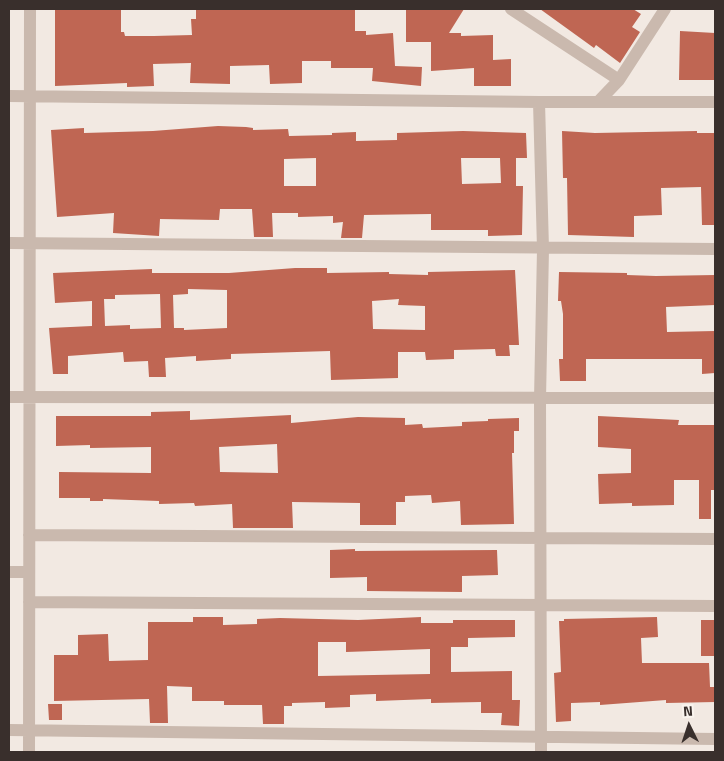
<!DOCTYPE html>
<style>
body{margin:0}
#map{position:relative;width:724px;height:761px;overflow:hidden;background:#f2e9e2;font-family:"Titillium Web",sans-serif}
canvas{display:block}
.frame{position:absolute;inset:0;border:10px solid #392f2c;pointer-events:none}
.north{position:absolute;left:664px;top:701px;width:50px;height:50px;-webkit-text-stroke:4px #faf4ee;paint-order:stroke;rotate:356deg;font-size:14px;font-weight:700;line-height:20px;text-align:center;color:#392f2c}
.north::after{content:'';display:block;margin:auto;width:18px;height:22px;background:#392f2c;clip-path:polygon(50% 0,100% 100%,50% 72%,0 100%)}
</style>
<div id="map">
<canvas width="724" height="761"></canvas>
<div class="frame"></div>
<div class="north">N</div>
</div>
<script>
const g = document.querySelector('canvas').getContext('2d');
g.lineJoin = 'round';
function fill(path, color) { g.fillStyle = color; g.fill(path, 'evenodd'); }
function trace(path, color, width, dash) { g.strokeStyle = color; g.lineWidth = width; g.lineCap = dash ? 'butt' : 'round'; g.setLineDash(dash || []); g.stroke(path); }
fill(new Path2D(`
 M55,9H121V32H124L125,36H154L192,35L191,19H196V9H355V31H366V35L393,33L395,66L422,67L421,86L372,81L373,68H331V61H302V83L270,84L269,65L230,66V84L190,83L191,63L153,64L154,86L127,87V83L55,86Z
 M406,9H464L449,33H461V36L493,35V60L511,59V86H474V68L431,71V42H406Z
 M540,9H633L641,14L632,27L640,32L620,63L596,45L594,48Z
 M680,31L715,33V80H679Z
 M218,126L246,127L253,128V130L288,129L289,136L332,135V133L356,132V141L397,140V133L463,131L526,133L527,158H516V186H523L522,235L488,236V230H431V214L364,215L362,238H341L343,222L333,223V216L298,217V213H272L273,237H254L252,209H220L219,220L160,219L159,236L113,233L114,213L57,217L51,130L84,128V133L153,131ZM316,158V186H284V159ZM461,158H500L501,183L462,184Z
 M562,131L595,133L697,131V133H715V225H702L701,187L661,188L662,215L634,216V237L568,235L567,178H563Z
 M295,268H327V273L389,272V274L428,275V272L515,270L519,345H509L510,356H496L495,349L454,350V359L426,360L425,352H398V378L331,380L330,351L231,354V359L196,361V356L165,358L166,377H149L148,361L124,362L123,352L68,356V374H53L49,328L92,326V301L55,303L53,273L152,269V273H229ZM188,289L227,290V328L184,330V328H174L173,295L188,294ZM160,294L161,328L130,329V325L105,326L104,299H115V295ZM399,299L398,305L425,306V330L373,329L372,301Z
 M559,272L627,273V275L656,276L715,275V305L666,307L667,332L715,331V373L702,374V359H586V381H560L559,359H563V314L561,301H558Z
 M190,411V420L291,415V423L358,417L405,418V425L422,424L423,428L462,426V422L488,421V419L519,418V431H514V453H512L514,524L461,525L460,501L432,503L431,495L405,496V502H396V525H360V503L292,502L293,528H233L232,504L195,506L194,503L159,504V501L103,499V501H90V498H59V472L151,473V447L90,448V445L56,446V416H151V412ZM277,444L278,473L220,472L219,447Z
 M598,416L679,420L678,425H715V490H711V519H699V480H674V505L632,506V503L599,504L598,474L631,473V449L598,447Z
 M355,549V551L497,550L498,575L462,576V592L367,591V577L330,578V550Z
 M193,617H223V625L257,624V619L280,618L358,620L421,617V623H453V620H515V637L468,638V647H451V672L512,671V700H520L519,726L501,725L502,713H481V702L431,703V699L376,701V694L350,695V707L325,708V702L292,703V706H284V724H263L262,705H224V701H192V687L167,686L168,723H150L149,699L54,701V655H78V635L108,634L109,661L148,660V622H193ZM318,642H346V652L430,649V674L318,676Z
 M657,617L658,637L641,638L642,663H709L710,687H715V702L666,703V700L600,705V702L571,703V721L556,722L554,673L561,672L559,621H564V619Z
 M701,620H715V656H701Z
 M48,704H62V720H49Z`), '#bf6653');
trace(new Path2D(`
 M511,9L619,80
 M9,96L539,102H715
 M539,102L543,249L540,399L541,752
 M598,102L619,80L665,9
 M9,243L715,249
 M9,397L715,398
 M29,535L715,539
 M9,572H29
 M29,602L715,606
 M9,730L715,739
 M29,752L30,9`), '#cab9ae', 12);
</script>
